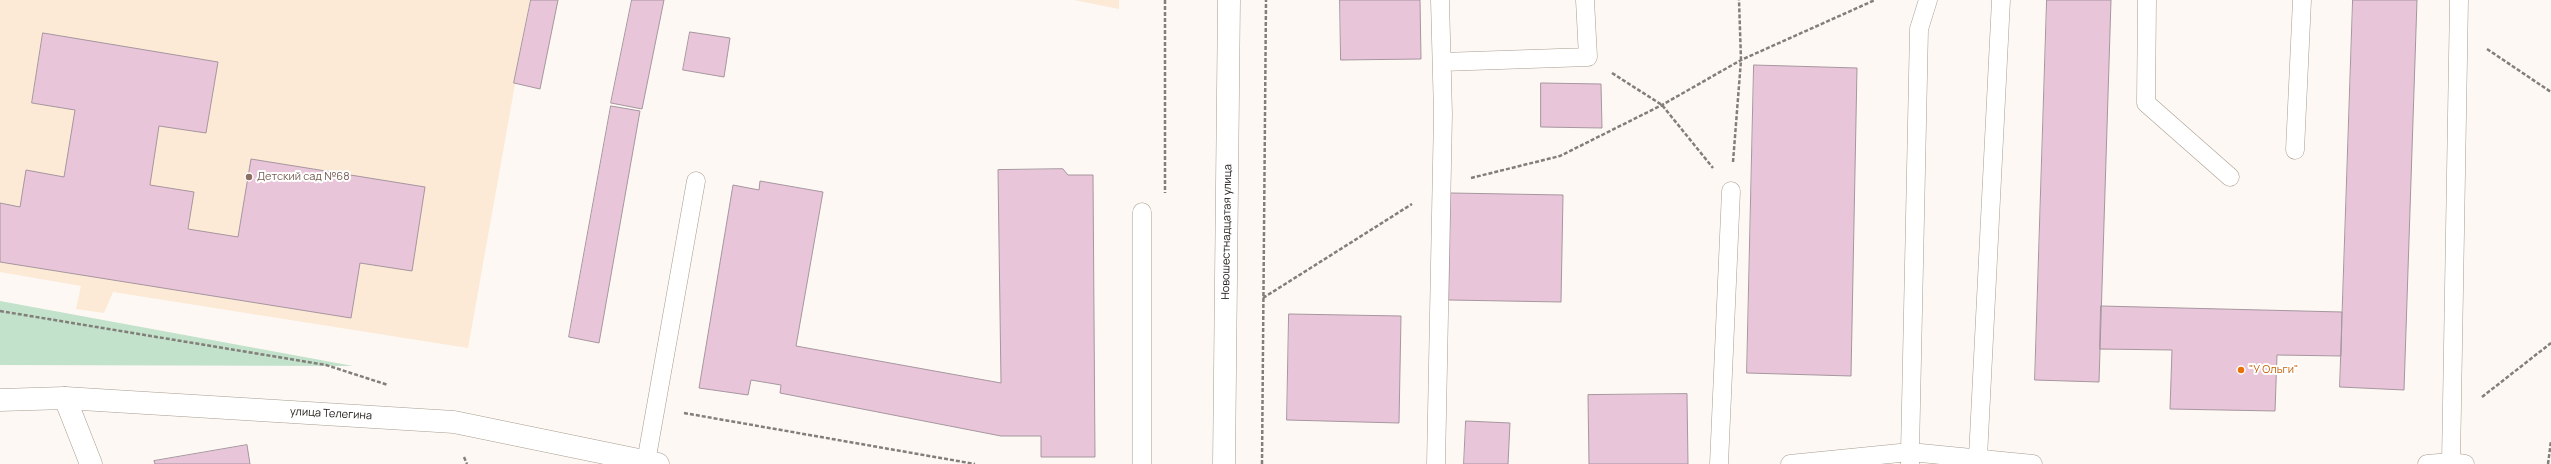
<!DOCTYPE html>
<meta charset="utf-8">
<style>
body{margin:0}
canvas{display:block;background:#fdf8f3}
</style>
<canvas width="2551" height="464"></canvas>
<script>
const g = document.querySelector('canvas').getContext('2d');
g.lineJoin = 'round';
function fill(path, color) { g.fillStyle = color; g.fill(path, 'evenodd'); }
function trace(path, color, width, dash) { g.strokeStyle = color; g.lineWidth = width; g.lineCap = dash ? 'butt' : 'round'; g.setLineDash(dash || []); g.stroke(path); }
function write(font, color, halo, rows, align = 'center') {
  g.font = font + ' Manrope,sans-serif'; g.lineWidth = 4; g.setLineDash([]); g.textBaseline = 'middle'; g.strokeStyle = halo; g.fillStyle = color; for (const [text, x, y, turn = 0] of rows) {
    g.save(); g.translate(x, y); g.rotate((+turn || 0) * Math.PI / 180); g.textAlign = isNaN(turn) ? turn : align; if (halo) g.strokeText(text, 0, 0); g.fillText(text, 0, 0); g.restore();
  }
}
fill(new Path2D(`
 M0,0H530L468,348L113,292L104,313L76,309L81,286L0,272Z
 M1074,0H1119V9Z`), '#fcead6');
fill(new Path2D(`
 M0,301L353,366L0,365Z`), '#c2e2cb');
const building = new Path2D(`
 M531,0H558L540,89L514,83Z
 M632,0H664L642,109L611,103Z
 M1340,0H1420L1421,59L1341,60Z
 M2047,0H2111L2099,382L2035,380Z
 M2353,0H2417L2404,390L2340,387Z
 M690,32L730,38L724,77L683,70Z
 M43,33L218,62L206,133L159,126L150,185L194,192L188,229L238,237L251,159L425,187L412,271L360,263L351,318L0,262V203L20,207L26,170L64,177L75,110L32,103Z
 M1754,65L1857,68L1851,376L1747,373Z
 M1541,83L1601,84L1602,128L1541,127Z
 M611,106L640,111L599,343L569,337Z
 M1063,169L1068,175H1093L1095,457H1041V436H1001L780,393L781,385L751,380L748,395L699,388L733,185L759,190L760,181L823,192L796,346L1001,383L998,170Z
 M1451,193L1563,195L1561,302L1449,300Z
 M2101,306L2342,312L2341,356L2277,355L2275,411L2170,409L2172,350L2100,349Z
 M1289,314L1401,316L1399,423L1287,420Z
 M1687,394L1688,464H1589L1588,395Z
 M1466,421L1510,423L1508,464H1464Z
 M247,445L250,464H155L154,461Z`);
fill(building, '#e8c5d9');
trace(building, '#a6969f', 1);
const service = new Path2D(`
 M2147,0L2146,103L2230,177
 M1442,62L1588,57L1585,0
 M2295,150L2302,0
 M1142,212V464
 M1978,457L2001,0
 M646,462L696,181
 M2451,462L2459,0
 M1436,464L1443,114L1440,0
 M1719,464L1731,191
 M1790,464L1910,452L1919,29L1928,0
 M1910,464V452L2033,464
 M2427,464L2451,462L2465,464`);
const minor = new Path2D(`
 M65,398L91,464`);
const tertiary = new Path2D(`
 M0,400L65,398L454,422L658,464
 M1224,464L1229,0`);
trace(service, '#a89d90', 19);
trace(minor, '#a89d90', 23);
trace(tertiary, '#a89d90', 23);
trace(new Path2D(`
 M1165,0V193
 M2487,49L2551,92
 M1612,73L1662,105L1713,168
 M1733,162L1741,60L1739,0
 M1471,178L1560,156L1662,105L1741,60L1875,0
 M1263,298L1412,204
 M0,311L326,365L388,385
 M2482,397L2551,343
 M684,413L975,464
 M464,457L467,464
 M1262,464L1266,0
 M2548,464L2551,441`), '#827e79', 2.5, [4, 2]);
trace(service, '#fff', 18);
trace(minor, '#fff', 22);
trace(tertiary, '#fff', 22);
for (const [x, y, r, color] of [
 [249,177,4,"#8d6e63"],
 [2241,370,4,"#e8710a"]
]) { const dot = new Path2D(); dot.arc(x, y, r, 0, 2 * Math.PI); g.fillStyle = color; g.fill(dot); trace(dot, '#fff', 1.5); }
write('11px', '#785e54', '#fff', [
 ["Детский сад №68",257,177]
], 'left');
write('11px', '#1b1712', '#fff', [
 ["Новошестнадцатая улица",1227,232,-89],
 ["улица Телегина",331,414,3]
]);
write('11px', '#c56008', '#fff', [
 ["\"У Ольги\"",2249,370]
], 'left');
</script>
